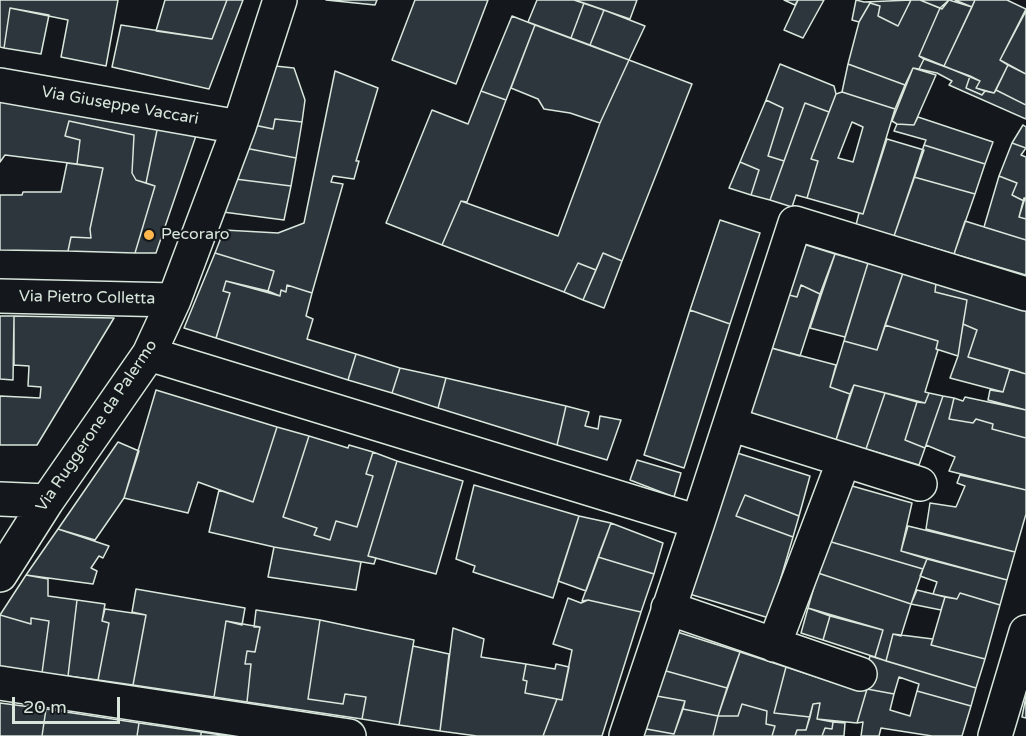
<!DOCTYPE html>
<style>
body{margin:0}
#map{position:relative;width:1026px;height:736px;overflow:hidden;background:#14181c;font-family:"Varela Round",sans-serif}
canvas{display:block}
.scale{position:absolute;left:12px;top:697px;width:108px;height:27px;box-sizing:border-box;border:3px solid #d8e6dc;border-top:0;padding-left:8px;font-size:18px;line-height:21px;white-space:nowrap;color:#d8e6dc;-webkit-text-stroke:4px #14181c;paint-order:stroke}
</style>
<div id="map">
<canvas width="1026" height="736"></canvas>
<div class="scale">20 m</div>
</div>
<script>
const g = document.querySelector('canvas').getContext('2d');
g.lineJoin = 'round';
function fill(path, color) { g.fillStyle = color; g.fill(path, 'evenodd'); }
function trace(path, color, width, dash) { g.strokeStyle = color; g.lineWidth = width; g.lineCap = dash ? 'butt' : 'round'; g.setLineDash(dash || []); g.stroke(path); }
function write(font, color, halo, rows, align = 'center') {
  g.font = font + ' "Varela Round",sans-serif'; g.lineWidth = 4.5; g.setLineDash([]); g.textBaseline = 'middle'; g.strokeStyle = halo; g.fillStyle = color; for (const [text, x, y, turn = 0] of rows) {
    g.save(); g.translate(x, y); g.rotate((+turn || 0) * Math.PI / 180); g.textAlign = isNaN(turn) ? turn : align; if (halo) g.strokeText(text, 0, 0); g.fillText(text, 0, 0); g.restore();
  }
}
const building = new Path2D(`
 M0,0H118L106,66L61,57L68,20L10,8L4,48L0,47Z
 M165,0H227L212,39L156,31Z
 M227,0H243L209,89L112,67L121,25L212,39Z
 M326,0H377L375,5Z
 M415,0H488L456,84L392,60Z
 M537,0H574L584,3L571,38L528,22Z
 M574,0H637L630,19Z
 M784,0H798L795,5Z
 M798,0H824L803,38L784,30Z
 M856,0L864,2L911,0L898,26L878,16L880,6L870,3L859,22L852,20Z
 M911,0H920L940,8L919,56L924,59L919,69L913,68L905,85L848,64L859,22L870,3L880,6L878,16L898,26Z
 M920,0H949L942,9Z
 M949,0L972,7L944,66L919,56L940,8Z
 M955,0H975L972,7Z
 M975,0H1007L1026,9L1000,60L1008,65L994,93L976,88L980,81L944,66Z
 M584,3L604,10L590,45L571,38Z
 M10,8L49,15L41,54L4,48Z
 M604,10L645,26L629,60L590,45Z
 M1026,11V74L1000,60Z
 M512,16L535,25L506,100L481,91Z
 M535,25L629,60L600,123L570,113L544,109L538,99L511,88Z
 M924,59L970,76L966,88L982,95L985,91L994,93L996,90L1026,105V119L949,85L952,81L937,73L919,69Z
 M629,60L692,84L622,261L603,253L596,270L578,263L564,292L442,245L461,201L558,236L600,123Z
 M780,64L834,86L836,94L829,112L805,103L784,161L768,156L783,108L766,100Z
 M848,64L905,85L895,109L842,92Z
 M1008,65L1026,74V105L996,90Z
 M275,66L294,68L305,100L302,122L275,119L273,129L254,125Z
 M913,68L936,75L914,125L897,124L892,121Z
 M335,71L378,88L356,161H359L354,179L333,176L331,182L343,184L312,293L287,285L286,292L281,290L280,296L268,291L274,271L215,253L224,230L278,233L304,223Z
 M970,76L980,81L976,88L985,91L982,95L966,88Z
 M0,90L160,116L146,183L136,180L132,173L134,135L69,121L65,136L80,140L77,164L5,155L0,162Z
 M481,91L506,100L467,202L461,201L442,245L386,223L432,110L468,124Z
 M842,92L895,109L863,214L807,198L818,161L811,159L836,94ZM852,122L863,127L853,162L838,158Z
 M766,100L783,108L768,156L784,161L770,200L751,195L759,170L740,162Z
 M805,103L829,112L811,159L818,161L807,198L796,195L792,207L770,200Z
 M160,116L200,124L156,253H135L155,186L146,183Z
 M918,117L993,142L985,164L924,145L926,140L894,131L897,124L914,125Z
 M275,119L302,122L296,158L245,148L254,125L273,129Z
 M69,121L134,135L132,173L136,180L155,186L135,253L68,251L71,237L91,238L90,229L103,168L77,164L80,140L65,136Z
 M1023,125L1026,127V148L1012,143Z
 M887,139L924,150L894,236L856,225L859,213L863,214Z
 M1012,143L1026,148L1021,155L1026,157V198L1024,201L1012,195L1017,183L999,176Z
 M924,145L985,164L975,194L914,177Z
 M245,148L296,158L291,186L235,179Z
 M740,162L759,170L751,195L729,188Z
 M67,163L103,168L90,229L91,238L71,237L68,251L0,250V195H22L23,192H61Z
 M999,176L1017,183L1012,195L1024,201L1019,217L1026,219V240L984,227Z
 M914,177L975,194L954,254L894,236Z
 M235,179L291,186L284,220L223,212Z
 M1024,198H1026V219L1019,217Z
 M720,220L760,233L730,324L690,310Z
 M965,221L1026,240V275L954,254Z
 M797,242L835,254L820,294L801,285L797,297L781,293Z
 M215,253L274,271L268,291L226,281L223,291L230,293L216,338L184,328Z
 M603,253L622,261L604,308L583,300Z
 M835,254L868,263L845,337L810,328Z
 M578,263L596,270L583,300L564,292Z
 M868,263L903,273L877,350L844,341Z
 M903,273L936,283L935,292L967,300L958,356L936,349L938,341L885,325Z
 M226,281L280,296L281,290L286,292L287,285L312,293L306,316L313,319L307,339L356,354L348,380L216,338L230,293L223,291Z
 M936,283L1026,309V374L968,357L977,330L963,324L967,300L935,292Z
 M801,285L820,294L800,356L764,346L781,293L797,297Z
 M690,310L730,324L684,468L644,455Z
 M0,316H14L13,380L0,379Z
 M14,316L114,318L37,445H0V396L40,398L41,387L28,386L29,366L14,365Z
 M963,324L977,330L968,357L1010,369L1003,392L950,378L958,356Z
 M885,325L938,341L936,349L938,350L925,392L929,393L925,403L854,385L850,394L830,387L844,341L877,350Z
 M764,346L836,365L830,387L850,394L836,440L743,414Z
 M356,354L400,368L392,393L348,380Z
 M400,368L446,378L438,408L392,393Z
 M1010,369L1026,374V410L988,400L990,390L1003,392Z
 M446,378L566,406L557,445L438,408Z
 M854,385L885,393L866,449L836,440Z
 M156,390L277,427L253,502L198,482L188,513L124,498Z
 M885,393L917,402L905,440L925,448L919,465L866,449Z
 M929,393L943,396L925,448L905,440L917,402L925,403Z
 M943,396L954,398L949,419L973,423L976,419L993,424L992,429L1026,438V490L949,471L955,457L926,445Z
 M965,397L1026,410V438L992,429L993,424L976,419L973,423L949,419L954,398L963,401Z
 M566,406L589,412L585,426L598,429L600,416L621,420L607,460L557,445Z
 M277,427L309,436L283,517L317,528L314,535L330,540L336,521L357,527L373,476L366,474L373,452L397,461L368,556L376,558L374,564L274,547L209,532L219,490L253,502Z
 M309,436L348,448L349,445L373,452L366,474L373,476L357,527L336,521L330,540L314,535L317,528L283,517Z
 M118,442L139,451L124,498L95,540L58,529Z
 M731,451L810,476L799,516L745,495L736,516L793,537L769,618L686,593Z
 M637,460L681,473L674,497L630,480Z
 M397,461L463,481L436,574L368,556Z
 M960,475L1026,490V514L1015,552L926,529L930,503L956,507L965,486L957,483Z
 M845,484L912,503L901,551L927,559L923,569L828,541Z
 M474,485L579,516L553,598L473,572L475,566L456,559Z
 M745,495L799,516L793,537L736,516Z
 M579,516L611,523L586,591L558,581Z
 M611,523L663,543L654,574L598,557Z
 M908,526L1015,552L1007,580L901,551Z
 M58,529L109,546L103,558L99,556L91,568L97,571L93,584L26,575Z
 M828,541L923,569L911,604L818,573Z
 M274,547L361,562L356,590L268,577Z
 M598,557L654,574L641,612L588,600L582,601Z
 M927,559L1007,580L1000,605L960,593L957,599L933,594L937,582L920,576Z
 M818,573L911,604L901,636L893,634L886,661L875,657L883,630L808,608Z
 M26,575L48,579V596L77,600L68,676L42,673L49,621L31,618V624L0,615Z
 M136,589L245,608L242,625L226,621L214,697L133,685L146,615L132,612Z
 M917,590L945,597L941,610L911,604Z
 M960,593L1000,605L985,659L931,645L945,597L957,599Z
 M568,598L581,603L588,600L641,612L602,736H543L557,699L562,700L572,650L553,644Z
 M77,600L105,604L102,621L109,623L98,680L68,676Z
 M808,608L830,616L823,640L801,633Z
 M105,609L146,615L133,685L98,680L109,623L102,621Z
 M256,610L320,620L308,699L343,704L345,694L366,697L362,719L247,702L251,664H245L247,651L255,652L260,627H254Z
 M0,615L31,624V618L49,621L42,673L0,668Z
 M830,616L883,630L875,657L823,640Z
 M320,620L414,640L399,725L362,719L366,697L345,694L343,704L308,699Z
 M226,621L260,627L255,652L247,651L245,664H251L247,702L214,697Z
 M453,628L484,639L481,657L526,664L523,680L527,681L525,693L557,699L543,736H477L440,731Z
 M671,630L740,652L727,688L659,669Z
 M893,634L933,639L931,645L985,659L976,688L886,661Z
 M413,646L449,654L440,731L399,725Z
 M740,652L786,667L774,713L810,717L806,730H797L795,736H772L775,726L766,724L767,711L742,704L738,716H718Z
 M870,656L976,688L971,706L917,691L919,684L899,677L894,694L867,689L857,723L817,719L820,703L813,704L810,717L774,713L786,667L859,691Z
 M526,664L555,669L556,664L569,667L562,700L525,693L527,681L523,680Z
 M659,669L727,688L718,716L683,709L685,701L651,695Z
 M867,689L894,694L890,710L910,716L917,691L971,706L962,736H932L881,728L879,736H861L863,722L857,723Z
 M651,695L685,701L674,734L641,728Z
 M1026,696V718L1022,717Z
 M0,703L46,709L42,736H0Z
 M820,703L817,719L833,722L832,729L825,728L822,736H795L797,730H806L813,704Z
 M742,704L767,711L766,724L775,726L772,736H713L718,716H738Z
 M46,709L139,723L137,736H42Z
 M683,709L718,716L713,736H639L641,728L674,734Z
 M833,722L845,723L844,736H822L825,728L832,729Z
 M139,723L201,732V736H137Z
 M201,732L228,736H201Z`);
fill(building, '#2c363c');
trace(building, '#d8e6dc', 1.5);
const street = new Path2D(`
 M0,85L239,127
 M0,296L174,300
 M149,354L698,522
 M730,424L920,484
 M0,499L47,501
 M0,575L47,501L149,354L174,300L239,127L280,0
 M668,608L860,674
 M774,645L844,460
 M0,683L349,736
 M626,736L698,522L795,223L1026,294
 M995,736L1026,632`);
trace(street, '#d8e6dc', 36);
trace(street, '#14181c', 33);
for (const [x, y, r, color] of [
 [149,235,6,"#ffb74d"]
]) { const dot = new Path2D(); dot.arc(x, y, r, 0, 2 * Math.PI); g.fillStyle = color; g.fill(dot); trace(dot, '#14181c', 2); }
write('16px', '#d8e6dc', '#14181c', [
 ["Via Giuseppe Vaccari",120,106,10],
 ["Via Pietro Colletta",87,298,1],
 ["Via Ruggerone da Palermo",97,426,-56]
]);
write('16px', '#d8e6dc', '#14181c', [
 ["Pecoraro",161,235]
], 'left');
</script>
